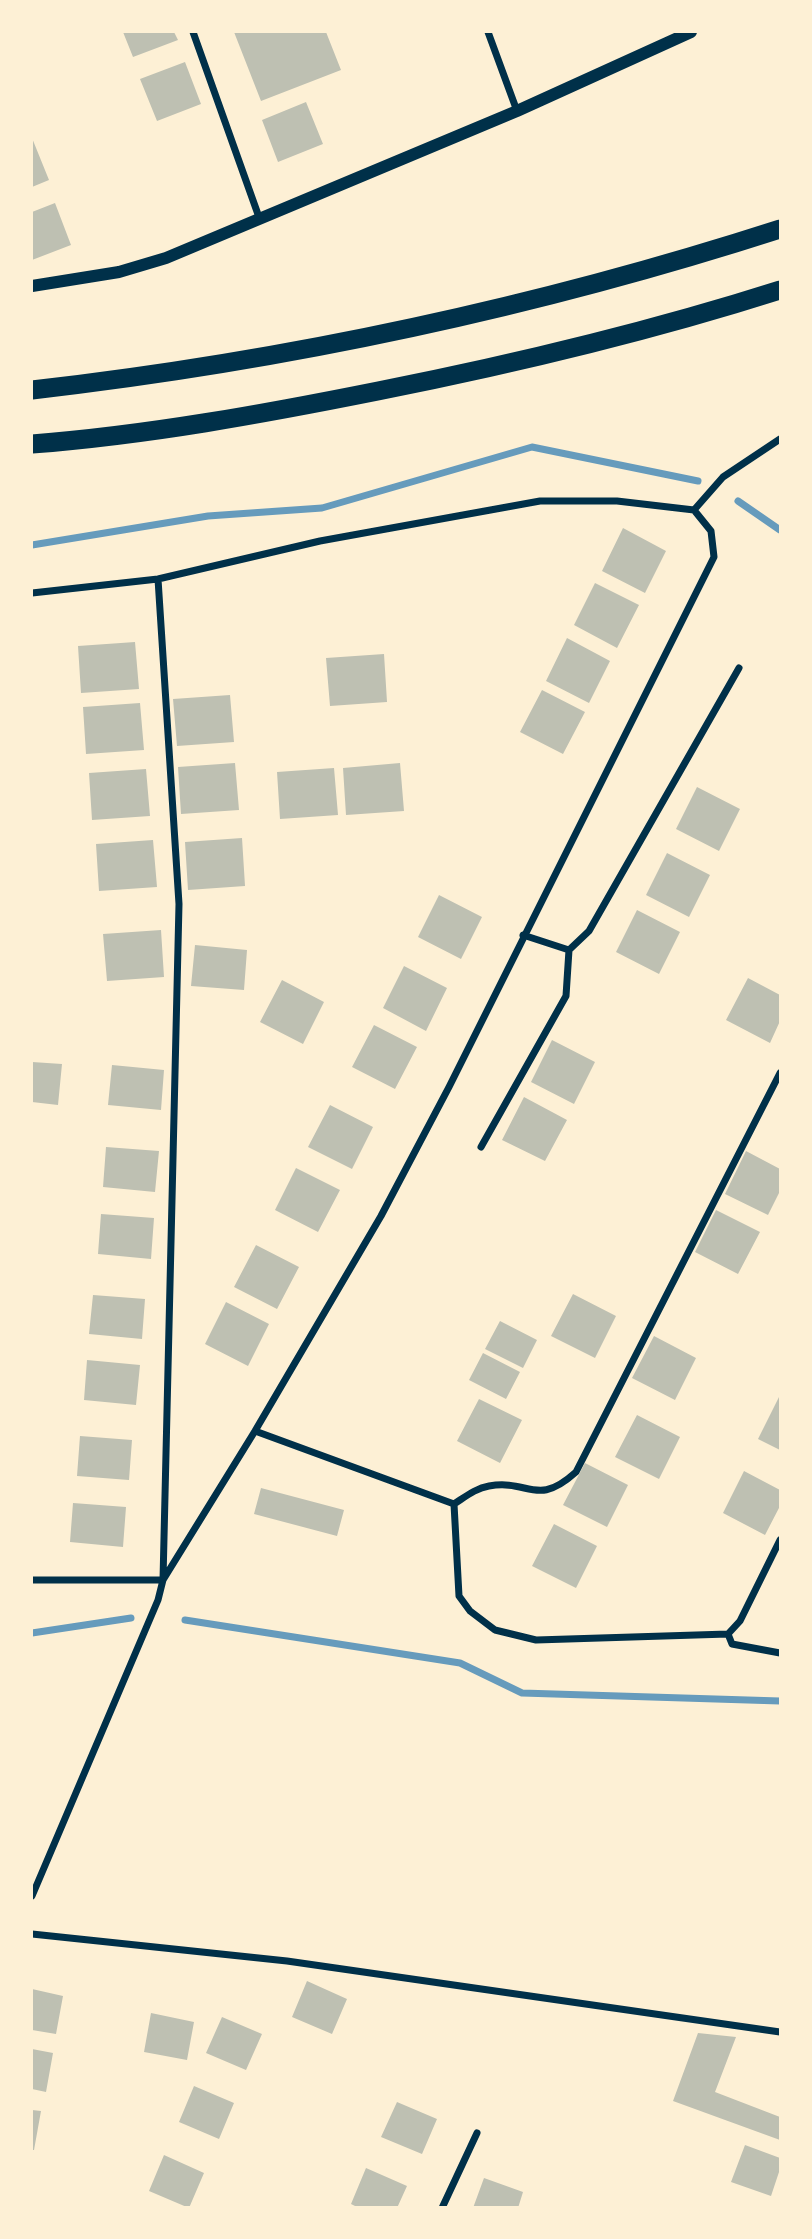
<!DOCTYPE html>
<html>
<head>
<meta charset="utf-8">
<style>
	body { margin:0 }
	#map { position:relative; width:812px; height:2239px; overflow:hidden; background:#fdf0d5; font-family:Roboto,sans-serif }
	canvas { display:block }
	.frame { position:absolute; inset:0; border:33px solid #fdf0d5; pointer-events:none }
</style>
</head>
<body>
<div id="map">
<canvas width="812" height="2239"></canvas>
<div class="frame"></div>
</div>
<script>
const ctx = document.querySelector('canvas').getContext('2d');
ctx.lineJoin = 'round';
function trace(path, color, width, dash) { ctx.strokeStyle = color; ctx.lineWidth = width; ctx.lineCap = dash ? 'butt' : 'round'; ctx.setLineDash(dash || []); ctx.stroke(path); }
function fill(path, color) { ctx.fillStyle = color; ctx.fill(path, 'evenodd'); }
const stream = new Path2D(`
	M738,501L780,530
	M32,545L208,516L322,508L532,447L698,481
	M185,1620L460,1663L522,1693L780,1701
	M32,1633L131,1618`);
const building = new Path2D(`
	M123,32H174L178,40L133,57Z
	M234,32H326L341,70L261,101Z
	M185,62L201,104L157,121L140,79Z
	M306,102L323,144L278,162L262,120Z
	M32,138L49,180L32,187Z
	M55,203L71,245L32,260V212Z
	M623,528L666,551L645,593L602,571Z
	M595,583L639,605L617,648L574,625Z
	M567,638L610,661L589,703L546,681Z
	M135,642L139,689L81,693L78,646Z
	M384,654L387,702L330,706L326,658Z
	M542,690L585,712L563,754L520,732Z
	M230,695L234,742L177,746L173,699Z
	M140,703L144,750L86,754L83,707Z
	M235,763L239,810L181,814L178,767Z
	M400,763L404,811L346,815L343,768Z
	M334,768L338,815L280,819L277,772Z
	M146,769L150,816L92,820L89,773Z
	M697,787L740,809L719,851L676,829Z
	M242,838L245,886L188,890L185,842Z
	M153,840L157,887L99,891L96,844Z
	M667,853L710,875L689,917L646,895Z
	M439,895L482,917L461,959L418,937Z
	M637,910L680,932L659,974L616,952Z
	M161,930L164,977L107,981L103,934Z
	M195,945L247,950L244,990L191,986Z
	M404,966L447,988L426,1031L383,1008Z
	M748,978L780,995V1021L770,1043L726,1020Z
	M282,980L324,1002L303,1044L260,1022Z
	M374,1025L417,1047L395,1089L352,1067Z
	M552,1040L595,1062L574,1104L531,1082Z
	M32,1062L62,1064L58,1105L32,1102Z
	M112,1065L164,1070L161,1110L108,1105Z
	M524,1097L567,1120L545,1161L502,1140Z
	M330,1105L373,1127L352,1169L308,1147Z
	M106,1147L159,1151L155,1192L103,1187Z
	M746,1151L780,1169V1191L768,1215L725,1194Z
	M296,1168L340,1190L318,1232L275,1210Z
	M716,1210L760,1232L738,1274L695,1252Z
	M101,1214L154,1218L151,1259L98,1254Z
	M256,1245L299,1267L277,1309L234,1287Z
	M573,1294L616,1316L595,1358L551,1336Z
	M93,1295L145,1299L142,1339L89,1334Z
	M226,1302L269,1324L248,1366L205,1344Z
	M500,1321L537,1340L523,1368L485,1349Z
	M654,1336L696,1358L675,1400L632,1378Z
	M483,1353L520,1372L506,1399L469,1380Z
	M87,1360L140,1365L136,1405L84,1400Z
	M780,1395V1450L758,1439Z
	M479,1399L522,1420L500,1463L457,1441Z
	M637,1415L680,1437L659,1479L615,1457Z
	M80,1436L132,1440L129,1480L77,1476Z
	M585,1463L628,1485L607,1527L563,1505Z
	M744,1471L780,1490V1506L765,1535L723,1513Z
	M261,1488L344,1510L337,1536L254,1514Z
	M73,1503L126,1507L123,1547L70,1542Z
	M554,1524L597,1546L576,1588L532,1566Z
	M307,1981L347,1999L332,2034L292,2017Z
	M32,1989L63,1996L56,2034L32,2030Z
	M151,2013L194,2022L187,2060L144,2052Z
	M222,2017L262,2034L246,2070L206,2053Z
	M698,2033L736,2037L715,2092L780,2117V2140L673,2101Z
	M32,2049L53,2053L46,2092L32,2089Z
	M194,2086L234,2103L219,2139L179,2122Z
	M397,2102L437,2119L422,2154L381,2137Z
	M32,2110L41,2111L34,2150H32Z
	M745,2145L780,2158V2169L771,2196L731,2182Z
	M164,2155L204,2173L189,2208L149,2191Z
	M366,2168L407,2186L397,2208H359L351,2204Z
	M484,2178L523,2192L518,2208H473Z`);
const minor = new Path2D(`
	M193,32L260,220
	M488,32L517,111
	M694,510L723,477L780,439
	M32,593L158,579L320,541L540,501H617L694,510L711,531L714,557L449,1087L381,1216L255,1431L163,1580L158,1600L32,1896
	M523,935L569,950L589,931L739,668
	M481,1147L566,996L569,950
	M255,1431L454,1504C465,1497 476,1488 489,1486C530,1479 536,1508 576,1472L780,1073
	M454,1504L459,1596L470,1611L495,1630L536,1640L728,1634L740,1621L780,1540
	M32,1580H163L179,904L158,579
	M728,1634L732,1644L780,1653
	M32,1934L287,1961L780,2032
	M442,2208L477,2133`);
const tertiary = new Path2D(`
	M32,286L119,272L166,258L517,111L691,32`);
const trunk = new Path2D(`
	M32,390C285,361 538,307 780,229
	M32,444C148,435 263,414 378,391C514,364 648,332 780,290`);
trace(stream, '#669bbc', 7);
fill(building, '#bec0b2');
trace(minor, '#003049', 7);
trace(tertiary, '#003049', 12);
trace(trunk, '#003049', 19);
</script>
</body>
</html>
